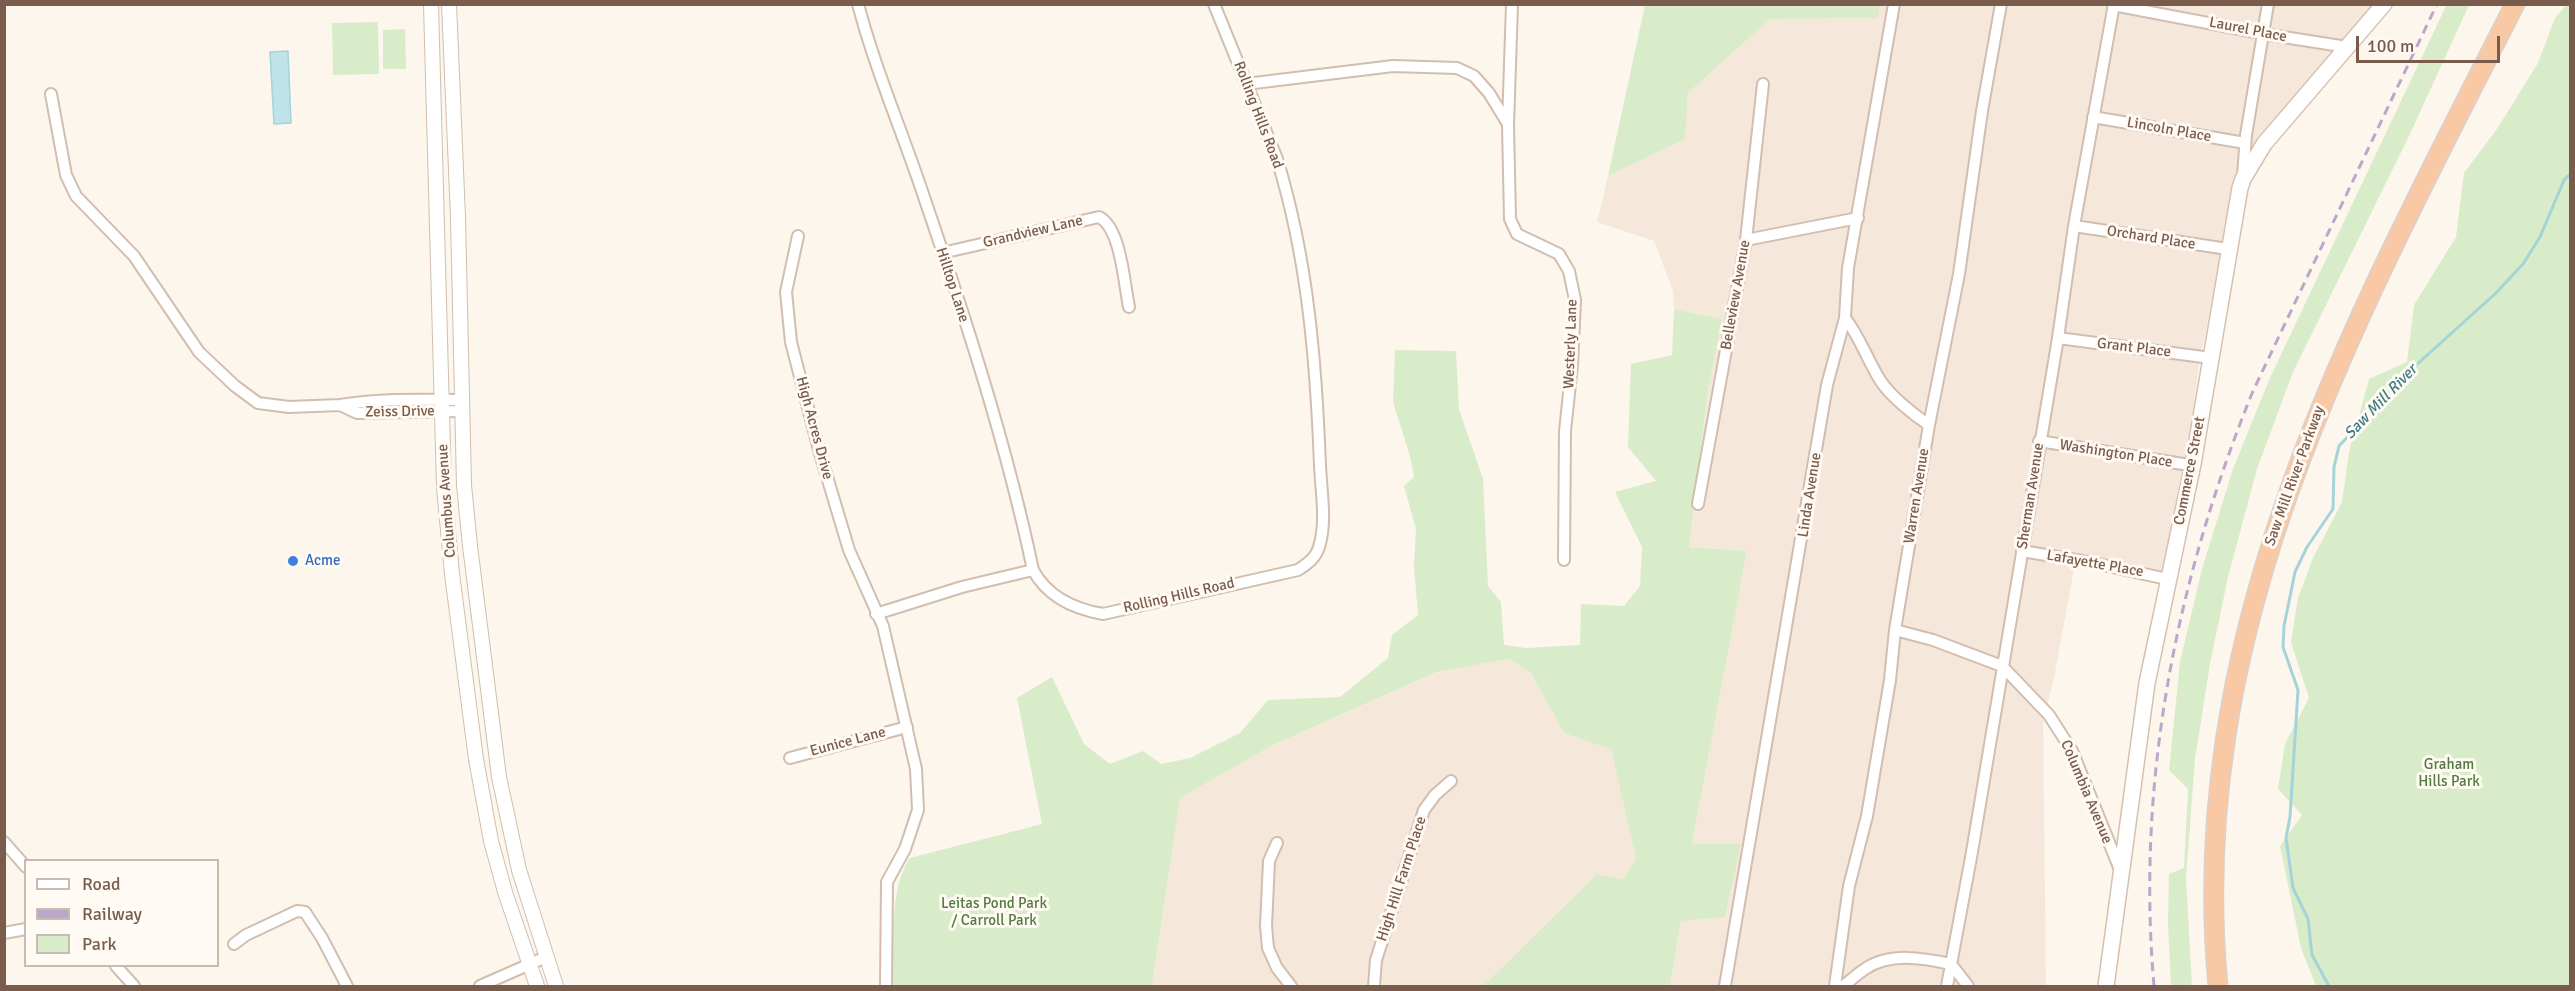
<!DOCTYPE html>
<html>
<head>
<meta charset="utf-8">
<style>
	body { margin:0 }
	#map { position:relative; width:2575px; height:991px; overflow:hidden; background:#fdf6ec; font-family:Signika,sans-serif }
	canvas { display:block }
	.frame { position:absolute; inset:0; border:6px solid #7a5c4d; pointer-events:none }
	.legend { position:absolute; left:24px; top:859px; width:195px; height:108px; box-sizing:border-box; background:#fffaf3; border:2px solid #cabbb1; margin:0; padding:8px 10px; list-style:none; font-size:18px; color:#7a5c4d }
	.legend li { display:flex; align-items:center; gap:12px; height:30px }
	.legend b { width:30px; border:2px solid #cabbb1 }
	.scale { position:absolute; left:2356px; top:36px; width:144px; height:27px; box-sizing:border-box; border:3px solid #7a5c4d; border-top:0; padding-left:8px; font-size:18px; line-height:21px; white-space:nowrap; color:#7a5c4d; -webkit-text-stroke:4px #fffaf3; paint-order:stroke }
</style>
</head>
<body>
<div id="map">
<canvas width="2575" height="991"></canvas>
<div class="frame"></div>
<ul class="legend">
<li><b style="height:8px;background:#fff"></b>Road</li>
<li><b style="height:8px;background:#b9a8c9"></b>Railway</li>
<li><b style="height:16px;background:#d8ecc9"></b>Park</li>
</ul>
<div class="scale">100 m</div>
</div>
<script>
const ctx = document.querySelector('canvas').getContext('2d');
ctx.lineJoin = 'round';
function fill(path, color) { ctx.fillStyle = color; ctx.fill(path, 'evenodd'); }
function trace(path, color, width, dash) { ctx.strokeStyle = color; ctx.lineWidth = width; ctx.lineCap = dash ? 'butt' : 'round'; ctx.setLineDash(dash || []); ctx.stroke(path); }
function label(font, color, halo, rows, align = 'center') {
  ctx.font = font + ' Signika,sans-serif'; ctx.lineWidth = 6; ctx.setLineDash([]); ctx.textBaseline = 'middle'; ctx.strokeStyle = halo; ctx.fillStyle = color; for (const [text, x, y, turn = 0] of rows) {
    ctx.save(); ctx.translate(x, y); ctx.rotate((+turn || 0) * Math.PI / 180); ctx.textAlign = isNaN(turn) ? turn : align; if (halo) ctx.strokeText(text, 0, 0); ctx.fillText(text, 0, 0); ctx.restore();
  }
}
const residential = new Path2D(`
	M1880,4L2375,5L2238,163L2199,366L2184,478L2159,583L2075,564L2054,678L2043,722L2046,986H1670L1681,921L1741,844H1692L1747,551L1689,547L1708,391L1722,319L1674,309L1673,291L1654,241L1597,222L1608,176L1684,139L1688,93L1770,19L1877,18Z
	M1509,659L1531,673L1564,733L1611,748L1636,859L1623,879L1597,874L1486,983L1476,986H1152L1180,798L1273,745L1438,672Z`);
const green = new Path2D(`
	M2447,4L2469,5L2410,134L2293,372L2257,469L2228,577L2210,664L2195,759L2186,878L2192,986H2171L2168,923L2169,874L2184,868L2188,789L2169,770L2180,662L2202,569L2233,469L2269,380Z
	M2567,4L2570,5V986H2316L2301,948L2280,846L2302,815L2278,789L2285,744L2309,698L2291,642L2298,598L2313,558L2342,502L2349,452L2369,379L2407,362L2414,305L2456,237L2464,173L2497,129L2538,63L2555,18Z
	M1645,5V4L1880,5L1878,18L1770,19L1688,93L1685,139L1608,176Z
	M378,22L379,74L333,75L332,23Z
	M405,29L406,69H383V30Z
	M1674,309L1722,319L1708,391L1689,547L1747,551L1692,844H1741L1725,917L1681,921L1670,986H1476L1486,983L1597,874L1623,879L1636,859L1611,749L1564,733L1531,673L1509,659L1437,672L1273,745L1180,798L1152,986H893C894,948 888,891 910,858L1042,824L1017,698L1052,677L1084,744L1110,764L1143,751L1161,764L1190,758L1240,733L1268,700L1340,697L1388,658L1392,635L1418,615L1414,566L1416,529L1404,486L1414,477L1410,456L1393,402L1395,350L1456,351L1459,409L1483,479L1488,586L1501,602L1504,645L1526,648L1580,645L1581,604L1624,606L1640,586L1642,547L1615,492L1656,481L1628,447L1631,364L1672,355Z`);
const water = new Path2D(`
	M288,51L291,123L274,124L270,52Z`);
const stream = new Path2D(`
	M2329,986L2312,955L2308,919L2293,888L2286,838L2290,817L2298,690L2283,647L2284,626L2295,572L2307,547L2333,509L2334,467L2339,446L2404,376L2496,293L2523,264L2540,237L2564,180L2570,174`);
const minor = new Path2D(`
	M858,4C875,69 902,131 923,194C965,317 1006,442 1033,570C1047,596 1074,609 1103,614L1298,570C1307,564 1316,558 1319,547C1327,522 1321,491 1320,465C1316,362 1308,259 1277,159L1214,4
	M1512,4L1508,125L1510,219L1517,234L1559,254L1569,271L1575,300L1572,365L1565,431L1564,560
	M2113,5L2271,35L2347,47
	M1246,84L1393,66L1457,68L1474,76L1489,93L1508,124
	M51,94L66,175L76,196L134,256L199,352L235,386L258,403L289,407L340,405
	M2093,117L2245,143
	M2243,176L2246,135L2268,4
	M2074,226L2228,249
	M798,236L786,292L791,342L819,450L849,550L883,626L916,769L918,810L905,849L887,882L886,986
	M1746,240L1858,218
	M942,253L1099,217C1121,228 1124,283 1129,307
	M1845,318C1860,337 1867,359 1880,380C1889,395 1914,415 1929,425
	M2058,338L2211,358
	M462,400C421,400 380,398 340,405L357,413L462,411
	M2039,441L2183,464H2193
	M1698,504L1746,240L1763,84
	M2022,551L2094,563L2167,579
	M876,614L962,587L1033,570
	M1895,630L1933,640L2002,666L2049,715L2072,751L2121,872
	M790,758L907,727
	M4,842L26,867
	M1277,843L1269,861L1266,926L1268,948L1277,968L1291,986
	M4,933L26,929
	M234,944L246,935L297,911L305,912L322,938L347,986
	M116,966L134,986
	M480,986L546,957
	M1374,986L1376,960L1424,810L1435,795L1451,781
	M1725,986L1827,385L1845,318L1848,268L1894,4
	M1835,986L1849,886L1867,816L1890,680L1895,630L1929,425L1959,274L1982,111L2001,4
	M1843,986C1850,981 1857,974 1865,969C1890,952 1923,958 1951,964L1968,986
	M1947,986L1972,852L2058,338L2074,226L2114,4`);
const tertiary = new Path2D(`
	M431,4L444,487L452,574L476,759L491,841L505,892L537,986
	M449,4L458,217L464,485L470,546L499,777L519,870L556,986`);
const secondary = new Path2D(`
	M2106,986L2147,683L2193,464L2240,188L2243,179L2264,144L2384,4`);
const trunk = new Path2D(`
	M2218,986C2184,624 2357,316 2515,4`);
const rail = new Path2D(`
	M2154,986C2136,782 2176,580 2253,391L2437,4`);
const markers = [
	[293,561,6,"#3f7fe0"]
];
const streetNames = [
	["Laurel Place",2248,30,11],
	["Rolling Hills Road",1258,115,69],
	["Lincoln Place",2169,130,10],
	["Grandview Lane",1033,232,-13],
	["Orchard Place",2151,238,9],
	["Hilltop Lane",952,285,72],
	["Belleview Avenue",1736,295,-80],
	["Westerly Lane",1571,344,-88],
	["Grant Place",2134,348,7],
	["Zeiss Drive",400,412,-1],
	["High Acres Drive",814,428,75],
	["Washington Place",2116,454,9],
	["Commerce Street",2190,471,-79],
	["Saw Mill River Parkway",2295,476,-70],
	["Linda Avenue",1810,495,-81],
	["Warren Avenue",1917,496,-81],
	["Sherman Avenue",2031,496,-81],
	["Columbus Avenue",447,501,-94],
	["Lafayette Place",2095,564,10],
	["Rolling Hills Road",1179,596,-13],
	["Eunice Lane",848,742,-15],
	["Columbia Avenue",2086,792,67],
	["High Hill Farm Place",1402,879,-72]
];
const shopNames = [
	["Acme",305,561]
];
const parkNames = [
	["Graham",2449,765],
	["Hills Park",2449,782],
	["Leitas Pond Park",994,904],
	["/ Carroll Park",994,921]
];
const waterNames = [
	["Saw Mill River",2381,402,-46]
];
fill(residential, '#f5e8da');
fill(green, '#d8ecc9');
fill(water, '#bfe3e8');
trace(water, '#a5d3da', 1.5);
trace(stream, '#a5d3da', 3);
trace(minor, '#d1beb0', 14);
trace(tertiary, '#d1beb0', 16);
trace(secondary, '#d6c0b0', 18);
trace(trunk, '#dad1cd', 21);
trace(minor, '#fff', 10);
trace(tertiary, '#fff', 14);
trace(secondary, '#fff', 15);
trace(trunk, '#f9c8a4', 18);
trace(rail, '#b9a8c9', 3, [9, 6]);
for (const [x, y, r, color] of markers) { const dot = new Path2D(); dot.arc(x, y, r, 0, 2 * Math.PI); ctx.fillStyle = color; ctx.fill(dot); trace(dot, '#fffaf3', 2); }
label('15px', '#7a5c4d', '#fffaf3', streetNames);
label('15px', '#366cbe', '#fffaf3', shopNames, 'left');
label('15px', '#537a41', '#fffaf3', parkNames);
label('italic 16px', '#437c86', '#fffaf3', waterNames);
</script>
</body>
</html>
